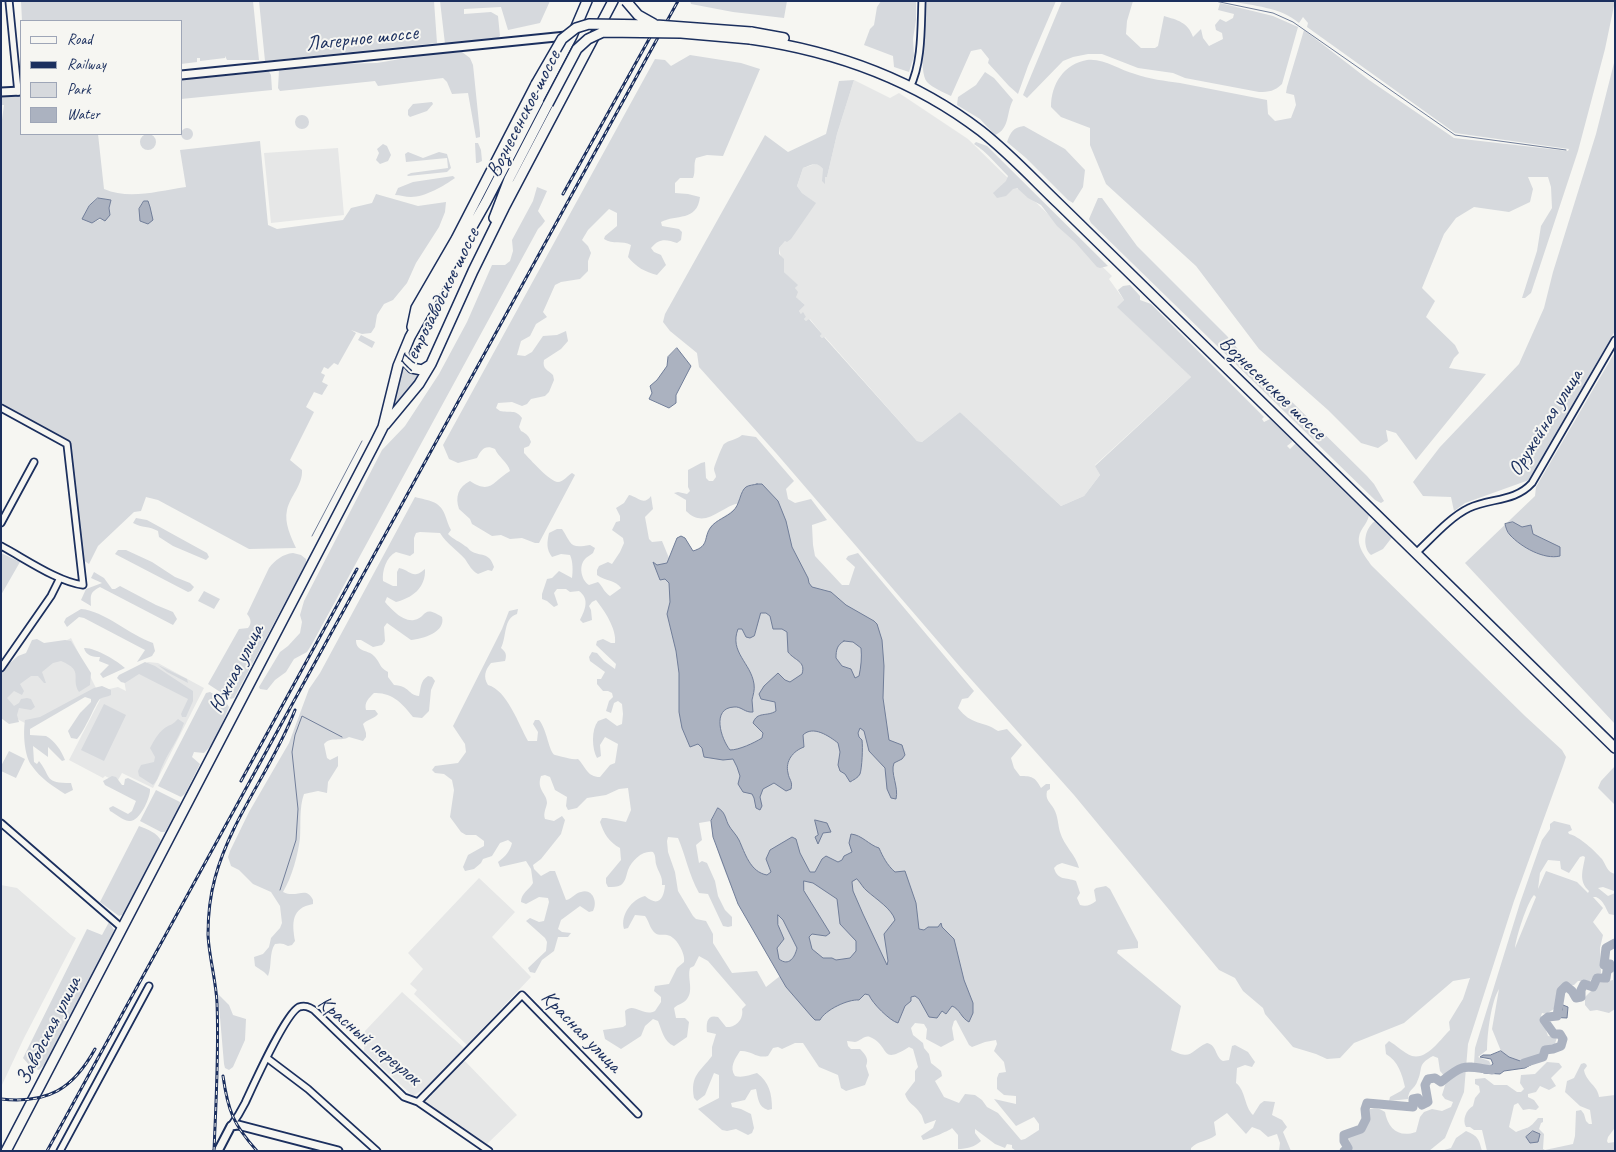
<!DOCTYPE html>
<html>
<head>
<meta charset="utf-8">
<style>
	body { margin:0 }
	#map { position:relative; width:1616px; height:1152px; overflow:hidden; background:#f6f6f2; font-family:Caveat,sans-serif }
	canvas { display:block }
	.frame { position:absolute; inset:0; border:2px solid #1b2f5e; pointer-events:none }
	.legend { position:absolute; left:20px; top:20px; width:162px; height:115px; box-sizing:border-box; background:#f6f6f2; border:1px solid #9ea6b7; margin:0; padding:6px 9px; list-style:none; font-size:15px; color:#1b2f5e }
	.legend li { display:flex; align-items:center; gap:10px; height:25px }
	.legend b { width:25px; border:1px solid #9ea6b7 }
</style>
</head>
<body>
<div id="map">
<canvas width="1616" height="1152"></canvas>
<div class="frame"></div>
<ul class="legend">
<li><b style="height:6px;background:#f6f6f2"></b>Road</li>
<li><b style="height:6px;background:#1b2f5e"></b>Railway</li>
<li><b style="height:14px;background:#d6d9dd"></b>Park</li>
<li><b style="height:14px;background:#abb2c0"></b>Water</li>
</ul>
</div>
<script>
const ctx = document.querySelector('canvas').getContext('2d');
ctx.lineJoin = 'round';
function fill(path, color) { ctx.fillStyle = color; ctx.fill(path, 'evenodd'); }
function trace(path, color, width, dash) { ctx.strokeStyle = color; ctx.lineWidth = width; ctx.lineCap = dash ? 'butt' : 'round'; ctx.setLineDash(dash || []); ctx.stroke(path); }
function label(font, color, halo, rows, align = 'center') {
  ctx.font = font + ' Caveat,sans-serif'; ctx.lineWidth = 4; ctx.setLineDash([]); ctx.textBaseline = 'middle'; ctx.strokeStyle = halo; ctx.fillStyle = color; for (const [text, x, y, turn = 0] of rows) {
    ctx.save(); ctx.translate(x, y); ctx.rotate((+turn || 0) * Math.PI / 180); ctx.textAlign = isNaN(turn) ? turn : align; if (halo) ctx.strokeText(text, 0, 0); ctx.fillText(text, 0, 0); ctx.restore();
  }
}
const built = new Path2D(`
	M854,80L890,98L899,93L968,139L1016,186L1017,189H1022L1112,276L1109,279L1124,300L1118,307L1191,377L1095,465L1100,475L1084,496L1061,506L960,412L922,442L917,441L825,337L822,338L820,336L822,334L810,319L806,321L804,319L806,317L801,314L799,311L805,305L796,297L795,288L797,285L784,272L779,248L815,203L802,193L797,186L803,168L815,164L820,165L823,169L824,179L825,177H827L837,134Z
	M338,148L344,215L271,223L264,153Z
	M71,638L97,690L31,726L1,711V677L3,673Z
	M148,662L158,663L204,688L153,788L122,773L117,782L105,776L103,778L69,760L105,690L118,687L126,691L123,675Z
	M479,878L515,912L492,937L531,977L467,1045L414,994L417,990L410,984L423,969L408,953Z
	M1,885L17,888L71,935L76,938L24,1038L1,1087Z
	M402,992L464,1048L427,1087L413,1096L364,1051L365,1031Z
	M463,1059L517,1115L487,1144L422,1101Z`);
const green = new Path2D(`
	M21,1H253L259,60H227L225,56V58L200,61V58H197V62L181,64V21H22Z
	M259,1H434L437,43L265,61Z
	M440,1H550L540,23L508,30L501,7L464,9V14L491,12L498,16L500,36L497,39L445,44Z
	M690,1H787L784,18L733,12L691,4Z
	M881,1H916V20L913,39L914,56L909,72L894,67L893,56L864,45L870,29L874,25L877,7Z
	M926,1H1056L1028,66L1018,94L1009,86L988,63L989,59L981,49L971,51L951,96C943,92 933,88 927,82C918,72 925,17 926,1Z
	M1062,1H1133L1127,21L1126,34L1141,48H1155L1158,46L1164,16C1177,20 1188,22 1193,37L1201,29L1203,38L1209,46L1223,39L1222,33L1216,30L1215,25L1220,19L1226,22L1233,18L1234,14L1218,10L1220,3L1273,16L1298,27L1282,84C1275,91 1269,92 1259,92L1185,78L1173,73L1138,68L1102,54H1088L1073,57L1063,61L1027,98L1023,95Z
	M1230,1H1615L1605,49L1578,151L1531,293L1525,298H1522L1537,251L1541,226L1552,208L1551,187L1548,177H1528L1533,189L1530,202L1509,212L1474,207L1456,218L1444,234L1422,288L1435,301L1426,317L1455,345L1459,353L1454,358L1449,368L1486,374L1416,460L1396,433L1386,430L1388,441L1378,448L1361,443L1328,410L1259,349L1196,266L1106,184L1090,145V128L1061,117L1051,107C1051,84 1064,64 1087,60C1104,58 1119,70 1135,74C1149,79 1165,81 1180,83C1209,89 1238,94 1267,100L1268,114L1275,121L1291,118L1296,105L1294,95L1286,93L1287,87L1304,30L1369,80L1454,138L1568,151L1569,149L1455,133L1307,27L1308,23L1303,17L1299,23C1281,7 1253,6 1230,1Z
	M462,52L470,58L473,65L480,133V137L476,138L468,93L452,94L447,82L443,78L378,86L375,81L280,91L278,88L279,70L333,64L377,63L430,54Z
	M690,55L741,63L760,69L723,156L707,155L696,158C693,165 696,171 693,178H680L675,183V193L688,194L700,197C697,222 676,214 661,222L662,226L679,229L682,232L681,240L677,243C666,239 659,238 651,248L654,252L661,255L666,265L657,275C645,272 636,267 628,257L631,245C622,240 613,245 604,239L605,236L617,226V213L609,209L588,230L582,240L588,246L591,253L588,261V271L580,279L561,282L555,285L543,312L547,317L536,324L530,336L521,341L517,355L525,356L532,352L543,336L557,335L566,331L568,341L561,349L544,360C542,369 548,370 553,375L554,380L549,392L545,396L531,399L527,404L522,406L512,402L498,403L496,408L500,411C509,413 516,409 522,418L519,427L521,431C527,434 529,436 531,442L529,446L524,448V453C530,459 550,482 558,482C563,482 567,476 572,473L575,475L539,543H535L522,538L510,539L501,535L492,536L472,524L470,519L459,509C455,497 458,487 470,481C491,495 493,481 510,471C508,462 498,457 495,449C485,444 481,450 477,458L458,463L449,459L443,445L655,59L665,60L671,66Z
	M1615,59V331L1529,480L1465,503L1454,511L1451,497L1423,496L1413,482L1440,447L1519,364L1544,308L1553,272L1596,134Z
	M264,70H268L271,75L272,90L181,99V79L246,74Z
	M985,72L994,78L1013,100C1006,113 1010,129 995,135L980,119L957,105L958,97L976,85Z
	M854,80L837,134L827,177H825V184L822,181L823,169C817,161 811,165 803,168L797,186L802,193L816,203L791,239L787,242L785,241L779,248V254L784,259V272L798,285L795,288L798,292L796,297L805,305L799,311L801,314L803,312L806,317L804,319L806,321L809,319L822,334L820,336L822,338L824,337L917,441L922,442L960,412L1061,506L1084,496L1100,475L1095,466L1191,377L1117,307L1124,300L1118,290L1123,286L1130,285L1140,296V300L1151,304L1264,417L1262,419L1264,422L1270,419L1291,438L1292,442L1287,446L1290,449L1297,442L1369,512C1370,522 1360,528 1359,537C1357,547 1367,559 1372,566L1525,716L1562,750L1566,757L1563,766L1514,901L1468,1044L1464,1092L1445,1138L1429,1151H1350L1349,1137C1363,1127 1370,1132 1367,1110C1375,1107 1379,1108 1385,1112C1388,1129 1399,1138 1416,1132L1420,1117L1424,1112L1432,1109L1442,1111L1451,1107L1453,1102L1445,1099L1442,1095L1447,1079L1440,1071L1438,1058L1433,1056C1416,1065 1424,1068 1417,1082C1414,1090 1409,1088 1408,1099L1389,1101L1390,1097L1401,1091L1405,1087C1402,1074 1398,1061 1386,1054L1385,1045L1389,1041C1396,1045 1404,1053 1412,1056C1428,1060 1441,1038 1450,1030L1449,1022L1463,999L1470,978L1453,981L1404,1023L1354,1043L1340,1058L1327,1059L1316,1054L1293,1047L1265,1014L1263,1008L1243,991L1235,978L1219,970L1074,795L961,668L776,453L699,367L697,353L670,331L663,322L665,314L765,135L788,152L826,134L839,81Z
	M21,96V134H98L104,189C129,200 158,191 186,187L180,150L260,141L268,225L277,229L343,220L351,208L372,203L376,194L418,206L446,202L445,212L439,227L416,263L407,283L393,300L384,304L377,315L375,327L371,333L362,334L351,330L356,333L338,365L334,363L328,369L324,367L321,373L325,375L322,382L328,385L322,395L314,392L306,407L314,412L290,460L302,470C303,485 290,496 287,510C284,523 291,537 296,548L249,549L158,500L146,497L141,511L134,512L98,546L89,564L83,560L70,443L1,406V127L4,105H1V97ZM98,198L111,200L109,208L110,215L92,223L83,219L89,206Z
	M432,102L433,104L427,111L410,117L408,115V110L413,104Z
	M295 122a7 7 0 1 1 14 0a7 7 0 1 1-14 0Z
	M1024,126L1065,149L1085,170L1083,187L1073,203L1068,200L1026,158L1007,142C1011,131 1013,128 1024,126Z
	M181 134a6 6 0 1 1 12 0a6 6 0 1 1-12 0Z
	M140 142a8 8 0 1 1 16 0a8 8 0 1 1-16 0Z
	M976,142L987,146L1108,266L1100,268L1097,267L1075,242L1057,226L1041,205L1028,198L1017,188L1013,189L1006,196L997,198L993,193L1006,181L1008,176C997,165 987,152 974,144Z
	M475,143H478L481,150L482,161L478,163H476Z
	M383,144L387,146L391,155L388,161L380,164L376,160L379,153L377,149Z
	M408,152L423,158L439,152L447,154L451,168L447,172L408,176L407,175L411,173L448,168L447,158L406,162L405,154Z
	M453,176L455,178C444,186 425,197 411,197C405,197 400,195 395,195L398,188L413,182Z
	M537,187L547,191L538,211L545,221L542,225L538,229L312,644L307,652L294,659L286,672L275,680L267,690L260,689L259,687L280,652L288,646L300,633L302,622L300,615L304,601L382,450L405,426L439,374L467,322L492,265H505L510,261L513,251L512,240L533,201Z
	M1098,198H1102L1137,246L1227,336L1258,373L1289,399L1367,476L1374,484L1384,501L1381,503L1375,500L1091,223L1089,219Z
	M361,335L375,342L372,348L358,340Z
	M1615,352V724L1465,563L1535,496L1536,487Z
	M403,364L421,373L397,405H394L393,404Z
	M742,435L756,437L794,481L786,489L788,499L795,503L811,499L827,520L812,525L813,545L815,556L842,585H849L855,567L846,559L848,556L858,553L974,691L968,698L962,699L958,708C972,726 982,720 998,731L1007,729L1022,745L1011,758L1014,768L1020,776C1032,776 1035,777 1041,788L1046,784H1050V789L1047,791C1045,800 1050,802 1054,809C1058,816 1058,825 1060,832C1064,846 1076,855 1079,868L1062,863L1057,865L1054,868C1058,881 1066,877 1076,881L1080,893L1077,898L1080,905C1086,907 1091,905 1096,901L1094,890L1096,888L1106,886L1110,889L1138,942V948L1118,950L1117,953L1181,1006L1171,1050C1193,1061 1189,1051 1207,1043C1217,1045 1215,1057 1223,1061L1229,1060L1232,1046L1235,1045L1248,1052L1255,1062L1252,1067L1245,1065L1237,1068L1236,1083C1246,1091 1244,1106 1253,1115L1260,1104L1264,1101L1275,1102L1272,1115L1282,1120L1287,1127L1283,1132L1291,1151H1279L1280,1143L1277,1134L1268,1137L1260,1130L1252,1127L1246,1134L1227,1113L1214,1122L1216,1135C1207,1142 1199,1140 1191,1148V1151H1016L1012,1148V1145L1007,1144L1005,1148L995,1144L975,1129V1133L981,1141C975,1147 966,1149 958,1149V1135L952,1128C949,1131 927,1140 923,1140L921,1136L933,1128L936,1120L925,1124C923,1121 923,1116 920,1113C915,1105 908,1104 905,1094L915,1081V1071L918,1067L913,1049L909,1047C879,1066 891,1046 870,1037C864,1035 861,1041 855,1042C853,1042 850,1041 847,1041L848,1046L851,1049H860C866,1055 869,1059 866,1066L869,1075L865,1085L846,1091L841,1088L838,1075L819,1067L803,1043H795L782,1049L778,1047L773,1048L768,1056C757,1059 751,1050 740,1051C735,1059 729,1067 735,1076C743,1078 749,1075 757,1073C769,1082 772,1093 772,1109L768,1110C758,1107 758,1098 756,1089L751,1090L745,1100L731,1103L732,1107L741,1109L751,1114L754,1128L752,1133L748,1135L736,1129L727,1131L722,1130L698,1109L719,1098V1075L714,1073L705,1095L697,1101L694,1098C690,1075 700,1072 712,1056V1047L716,1034L707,1032C706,1023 707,1014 718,1017L726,1027C736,1028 744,1019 742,1009L746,1005L708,961L699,956L694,966L690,968C687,978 694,990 687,999C683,1004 678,1004 674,1008L676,1018H685L689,1022L687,1037L674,1046C664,1042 662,1031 658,1021L653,1019L645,1026L641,1036L621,1049L605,1039L603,1030L623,1027L626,1025L625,1011C634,1002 643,1017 655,1011L661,1002V997L654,991L655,986L669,984L677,968L684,962C686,954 676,936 667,935C663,934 659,936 655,933C650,929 649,921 645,916L635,915L628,928L624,929C620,915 632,899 645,896C659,908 664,898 665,885H662C663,876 658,872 656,864C655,859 656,856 653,852C643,850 632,860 628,870C626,876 626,881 621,885C617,887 613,887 608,887L606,883V878L621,860L620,848C609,842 604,834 600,822L602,818H606L626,822L631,810L628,788L619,789L606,795L587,798L577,808L568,810L566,806L567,797L555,790L550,777L545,775L541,776C536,790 547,793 547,803C546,809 543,813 545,819L554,821L562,816L565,820L561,834L541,859L533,865L534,869L541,876L550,871H555L566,900C572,899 575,893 581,892C593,888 598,903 593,911L589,912L580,906L561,920L558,929L562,932L571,933L568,937H558L554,951L542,960L535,973L530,972L528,968L546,951L547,942L545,938L526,921L530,918L539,922L544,921L549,902L548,898L539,897L526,904L521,902C521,893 529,890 533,883L531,869L526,861L500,867L498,862C505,857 510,851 512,843L508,840L500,843L492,856L483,859L481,863L474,869L465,871L463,867L468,855L484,846V841L476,835H466L461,832L450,817L454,790L452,780L444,774L435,773L432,770L435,766L458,763L466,752L465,744L453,726L502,629L509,611L518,609L517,614C503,618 507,637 501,648C506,652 507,655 505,661L491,663C485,670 483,677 488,685C507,690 519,725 528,741H537L538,732L533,724L535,720H539C547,729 549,753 555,755C558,756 560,756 563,757C569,758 572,760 578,759C586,767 587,777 600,777L610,765L615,763L618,744L605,737L600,745L601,756L597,758C592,749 591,730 598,721L606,718L617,726L622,724L623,714L622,704L618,701L614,703L611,713L606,711L609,701L613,697L612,693L608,691H603L597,684V679H601L605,672L590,661L589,657L592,652L597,653L604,661L615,669L616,664L596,645L597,641L603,639L611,643H615C617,629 604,610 596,600L592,602L589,606L591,610L592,620L583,623L580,620C585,610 590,599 579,591L570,592L566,589H557L554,593L558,605L554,607L547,601L542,599V594L547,579L552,578L559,571L572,578C573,571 573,561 570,555L561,554L552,557C546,549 547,542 549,533L557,529H562C572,544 569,549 590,545L595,548L593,553C591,555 588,556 586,558C578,565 581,580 589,585L598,582C603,587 604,592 610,596L621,588C616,580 605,581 597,575V570L599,566L608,562L612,564L620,552L624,543L623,538L612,530L616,522L620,521V516L616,508L624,503L629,495C638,497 644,506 651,496L653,509L645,517L649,539L652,542L662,541L669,558L677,538L681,536L685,538L693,551C710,546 703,536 711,526C720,517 732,514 739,503C720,507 705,530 686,511V500L674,493L678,492L687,494L690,491L688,487V470L701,463L705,462L706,478L709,481H713L716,477C716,474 714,472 714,469C714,467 722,446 724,444C729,440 736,440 742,435ZM711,821C719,876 753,929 780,976L766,987L757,971L732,973L713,943V934L706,921L696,919L693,916L678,891L675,872L668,852L667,841L668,837L678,838C686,857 689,875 699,893L708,894L723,926L728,927L732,926V917L725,910L718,896L715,881L707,863L702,861L699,863L696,845L702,840L699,823ZM956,1020L969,1045L972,1047L985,1042L996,1040L997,1044L994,1051L1004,1062L1006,1072L999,1073L997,1078V1089L1004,1095L1016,1096V1104L994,1099L1016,1126L1034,1117L1039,1124V1130L1025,1139L1021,1140L998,1113L987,1107L982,1100L975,1095L965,1094L959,1103L944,1097L935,1081L942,1076L941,1071L931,1063L929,1054L924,1048L923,1043L913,1035L911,1028L915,1023L924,1024L927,1029L926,1039L941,1047L954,1040L952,1028L954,1021Z
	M415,497C429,501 439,500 445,515C447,520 448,525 451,530L448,534C454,540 459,541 465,546C468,547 469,550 471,551C480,557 489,551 494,567L492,571L488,570L478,574C472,571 469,565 465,559C457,550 447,544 440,533L420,532L416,533L414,538V553L410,556L396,552C386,557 382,571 383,581L393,586H397V572L399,568C412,571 412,580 425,569C426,588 412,598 396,602L387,597L385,602C391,609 403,622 414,620C427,618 422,604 442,617C446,632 423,639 411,640L387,623L384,627L385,641L382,645L373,647L361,640H356C356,653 369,649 375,657C381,664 379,667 388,672V677L394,685C410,686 408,695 419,696C421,688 420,681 428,676L432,677L435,681L431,690L429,711L422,718L413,717C403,704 392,692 374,693C369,698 364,702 366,710H375L378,714C374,719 368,719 363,724L366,733V737L363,741L349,737C341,742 331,736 324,744L327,758L330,760L338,756V766L328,782L327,793L318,791L304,794C299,808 301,824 300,838C298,855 292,877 283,892C297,899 306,885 313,900V904C291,908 292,923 295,941L292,945L288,946C283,943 280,943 275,944C269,952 272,966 268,976L264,972L255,966L254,957L263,954L269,947L271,938L280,928L282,923L280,906L271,892L253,884L239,870L231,866L228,857L230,851L249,812L289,743L309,689L320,673Z
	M136,518L147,520L207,553L209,557L206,560L173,546L159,537L158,531C149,526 142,528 133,523Z
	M1377,520L1393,536L1383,549L1371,555C1361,546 1365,526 1377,520Z
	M118,550H126L152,562L175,577L190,583L194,587L191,591L188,592L115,554Z
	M1,553L20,562L1,595Z
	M293,553L301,555L306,559V563L234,698L231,699L208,684L239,629L248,628C252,623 251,619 247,614L269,568C275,560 283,554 293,553Z
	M94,572L104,578L112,589H115L120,586L156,605L173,612L177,619L173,625L100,587C89,593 91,595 91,606L81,600L86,589L102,583L91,578Z
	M204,591L220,599L214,609L198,601Z
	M81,609C105,611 129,635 153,643L155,651L152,656L137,662L145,650L84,618L79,617L67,627L64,622L66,618Z
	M37,639L44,643L65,640L71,641L91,673L90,685L79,692C70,678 85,671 61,661L53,663L42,672L46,683H44L38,676H31L20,684L24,691L22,695L14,691L7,698L14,706L19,703L21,699L27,698L31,699L35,707L31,710L19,708L17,715L19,722L9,724L1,718V671L18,656L26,653L32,640Z
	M84,648C94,647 118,661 125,668L103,678L100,674L109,665L99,661L100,657C93,657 86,656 84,648Z
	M145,662L155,666L193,691V701L186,717H182L181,714L188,699L139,674L125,683L121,682L117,678L119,675Z
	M158,665L187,679L188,683L167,672Z
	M102,686L111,690V695C107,697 103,697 100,699C96,702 85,731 77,739L71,738L68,731L80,713L91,702V699L85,697L30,729V735L46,736C55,741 61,750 65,760L62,761L48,747V757L33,746L34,762L37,764L39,761C52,778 44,783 71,783L73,790L65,794C54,787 40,778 32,766C24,756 23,733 25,720L40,717L94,688Z
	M210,692L225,701L229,707C222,723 217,741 204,753L194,752L192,757L200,764L185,794L181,797L158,786L206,693Z
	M104,704L126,715L104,761L81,750Z
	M178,719L184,723C179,739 168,752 162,767C159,773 159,779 153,785L139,776L138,771L141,765L154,762L155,757L150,748C154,740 160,730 168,726C173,724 174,723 178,719Z
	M9,751L25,759L16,778L1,771V766Z
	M1615,766V805L1598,788L1601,781Z
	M112,776L116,777L122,785H124L125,779L128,778L150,789C151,797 139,823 129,821C122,820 116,814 110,811L109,808L113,806L128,814L132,811L136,801L105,785L103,781Z
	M156,790L180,802L179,807L165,832H161L140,821Z
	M1554,821L1570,825L1572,830L1568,832L1569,834C1579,836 1595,851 1602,859C1606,865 1607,872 1615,874L1614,891L1603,887L1598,888L1608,896L1615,893L1614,915L1609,914C1605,907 1604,901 1596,897H1593L1603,908L1593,922L1603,935L1600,948L1601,973L1593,977L1590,981H1578L1574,985H1565L1558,989L1554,1009L1546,1014L1542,1013L1541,1016L1548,1036L1557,1037L1555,1044L1544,1048L1541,1055L1523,1062L1509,1057L1501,1051L1492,1029L1499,989C1491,1002 1487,1034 1487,1050L1478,1057L1489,1061L1491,1065L1479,1066L1474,1064L1475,1048L1520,903L1542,840L1550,829V824ZM1583,856L1585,857C1583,870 1578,881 1589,891L1588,893L1577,882L1546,871L1538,889L1540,873L1548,860L1560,861L1561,869L1569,873L1580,857ZM1534,895L1536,897L1515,948C1516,937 1527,903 1534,895Z
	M139,826C147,829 158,833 161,841L124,914L119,916L100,902Z
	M109,922L114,930L112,936L45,1064L39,1070L31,1067L23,1058L87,929L102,935Z
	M1615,963V1009L1609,1013L1597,1010L1590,1011L1585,1005V997L1599,983L1613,980V965Z
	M218,994L229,1005L233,1015L246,1019L245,1040L233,1067L229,1070L225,1068L224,1064Z
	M1547,1062L1559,1063L1562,1067L1551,1078L1556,1086L1549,1090L1540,1086L1536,1092L1528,1094V1097L1534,1100L1539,1107L1536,1110L1529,1109L1523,1110L1518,1103L1514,1105L1509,1127L1516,1132C1530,1126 1528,1130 1538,1118H1543V1122L1541,1123L1539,1129L1544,1134L1543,1149L1545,1150L1573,1144L1575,1136L1576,1111L1581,1110L1584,1114L1586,1121L1589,1124H1592L1590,1110L1580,1106L1565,1092L1567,1081L1574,1078L1581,1064L1584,1063L1586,1064L1587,1066L1584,1070C1586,1082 1598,1086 1599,1097L1615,1095L1614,1129L1608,1137L1607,1141L1608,1143L1615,1142V1151H1487L1482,1130H1474L1470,1127H1466C1462,1120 1466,1110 1473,1106L1475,1098L1480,1092L1479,1086L1475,1084V1079L1485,1078L1494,1085H1507L1517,1092H1521L1524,1089L1520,1083L1521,1075L1535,1074Z
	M1466,1131C1478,1136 1479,1139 1482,1151H1441L1451,1148L1456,1138Z`);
const water = new Path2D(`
	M98,198L111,200L109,208L110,215L105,221L100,218L92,223L82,219L89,206Z
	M144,201H148L150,207L153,220L148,224L140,221L139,209Z
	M677,348L691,366L676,395V403L669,408L649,399L652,393L650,386L657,380L667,366L668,357Z
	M757,484H762L778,501L786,521L792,547L808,578L809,583L812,587L831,592L846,605L874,621L877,624L882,640L884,666L883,698L889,740L902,745L905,755L902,759L894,763C890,773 899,787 896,799L891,798L887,789L885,768L869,751L864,731L860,728L858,733L859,737L862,740C863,747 862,768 860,774C858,778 853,780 850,782L845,774L840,771L838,765L840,752L838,743C829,736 813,725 803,735L804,747C793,751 785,761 788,773C789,780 793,781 791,789L786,791L774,783L763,789L760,797L762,806L760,810L756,808L754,798L752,794L743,792L738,784L740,776L737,767L733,759L723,760L704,757L702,748L698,744L690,747L682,728L679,712V673L676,651L667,614L670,602L669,583L665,579L660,580L653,562L657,565L667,563L677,538L681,536L685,538L693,551C710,546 703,537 711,527C716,520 727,517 733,511C740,505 740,491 746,487C749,485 754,485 757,484ZM761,613H766L770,616L773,629H782L787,632L788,652C795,661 806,661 802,674L790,682L785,680L778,673L764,686L759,694L761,699L775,702L776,711C767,717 757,711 753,723L763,733L762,738C754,743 739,750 730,750C721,739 711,708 734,707C741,706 745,713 753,712C753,708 752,704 752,700C753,695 755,690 754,684C751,663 729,652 738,629H742L746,637L750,638L754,636ZM844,641L853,642L861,648C862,657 861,667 859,676L855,678L851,669L842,666L836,658C836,650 837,645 844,641Z
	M1513,522L1522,527L1531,525L1533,534L1560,547V556C1544,560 1521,547 1510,535C1507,532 1506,528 1505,524Z
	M718,808C725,812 725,817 728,824C731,830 736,834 739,840C745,853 750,872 767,875L771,872L766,859L770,850L792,837L796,839L800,853L810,872H815L822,859L826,856L838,862L842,860L844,856L852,852L849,843L851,834C862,835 869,845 879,848C883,857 887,865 895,872L905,871L916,903L919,929L924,930L928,927H938L941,923L942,927L954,939L964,980L973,1003V1013L969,1022C961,1018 960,1009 952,1006L946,1014L942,1011L937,1018L929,1017L919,999L915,996L911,997V1001L905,1006L898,1023C890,1021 872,1003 869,995L865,994L859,1000C848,999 825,1010 820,1020H815L812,1017L786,987L738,904L713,837L711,821ZM857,879C861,883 863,888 867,891C876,899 892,909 895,920L884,934L888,961L887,965L863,914L853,891L852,882ZM804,881L813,883L837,899L840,924L856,941V951L850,958L836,960L832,958H823L812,949L809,937L812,934L826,936L830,933L804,891ZM778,915L783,920L797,948C795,957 789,967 779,959L777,948L784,939L778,925Z
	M815,820L827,823L831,832L823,833L818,844L815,837L818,835Z
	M1563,1005L1568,1007L1567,1018L1548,1017L1555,1014L1556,1008L1562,1010Z
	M1501,1051L1509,1057L1523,1062L1535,1057L1536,1062L1525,1068L1504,1071L1500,1074L1484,1073L1479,1071L1481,1067H1489L1493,1064L1491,1059L1480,1057L1483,1055H1490Z
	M1533,1131L1540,1134L1538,1142L1530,1143L1526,1137Z`);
const stream = new Path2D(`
	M1215,1L1273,13L1293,22L1455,135L1566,150
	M312,536L362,441
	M280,890L296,840L298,809L292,752L295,735L302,716L342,737`);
const river = new Path2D(`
	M1524,1063L1543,1057L1545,1050L1553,1049L1561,1046L1563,1039L1560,1034H1554L1544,1020L1548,1017L1557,1016L1561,991L1566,986L1572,991L1576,998L1581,997V990L1584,984L1593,987L1597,978H1606L1607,971L1611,968L1610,964L1604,965L1606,948L1615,943
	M1344,1151L1348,1148L1344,1141V1135L1361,1129L1366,1119L1365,1109L1367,1103L1413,1107V1099L1418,1098L1422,1105L1428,1102L1425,1085L1428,1079L1435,1078L1441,1082C1464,1063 1464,1066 1492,1070`);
const minor = new Path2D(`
	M9,1L18,92
	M910,87C922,64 921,28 922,1
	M1,408L67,444L83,585C58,582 24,558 1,546
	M1,523L34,462
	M1416,553C1431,539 1450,517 1469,508C1490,498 1515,502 1532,483L1615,340
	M1,668L51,596L60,578
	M1,823L122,928
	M267,1058L308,1089L377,1151
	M418,1102L522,995L638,1114
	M231,1126C236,1119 241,1111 245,1103C253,1086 285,1014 299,1007C305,1005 309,1007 314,1010L404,1097L418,1102L489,1151
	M60,1151L149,986`);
const tertiary = new Path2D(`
	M181,75L566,36
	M1,92L21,91
	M218,1151L231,1126L238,1125L338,1151`);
const primary = new Path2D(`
	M751,32L784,38
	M750,39C835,51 913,79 981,131C1009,153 1033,179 1059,204L1615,748
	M494,218L509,179L548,104
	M412,327L416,308L456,239L536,84
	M404,352L405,360L412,368L422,370L430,365
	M385,425L419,384L431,364L473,271L504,208L613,1
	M6,1151L376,441L383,427L398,366L410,337L486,202L572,36L587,1`);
const rail = new Path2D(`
	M563,194L653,32
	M241,781L357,569
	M223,1076C228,1111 233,1124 257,1151
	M1,1099C48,1104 73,1089 95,1049
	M47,1151L678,1
	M214,1151C216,1100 219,1053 217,1003C216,980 209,957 208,935C208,916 210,896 215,878C231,818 273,768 295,710`);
const primaryBridge = new Path2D(`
	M626,1L638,15L654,24
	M536,84L562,39L576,28L589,24L656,25L751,32
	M548,104L577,49L588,39L603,32L681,33L750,39`);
const streetNames = [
	["Лагерное шоссе",362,39,-6],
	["Вознесенское шоссе",524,114,-63],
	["Петрозаводское шоссе",440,300,-64],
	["Вознесенское шоссе",1272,388,44],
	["Оружейная улица",1546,423,-58],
	["Южная улица",237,669,-63],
	["Заводская улица",49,1031,-63],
	["Красная улица",581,1032,46],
	["Красный переулок",369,1041,40]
];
fill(built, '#e6e7e7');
fill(green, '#d6d9dd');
fill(water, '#abb2c0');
trace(water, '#717e99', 1);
trace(stream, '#717e99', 1);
trace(river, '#abb2c0', 9);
trace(minor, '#1b2f5e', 9);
trace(tertiary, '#1b2f5e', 11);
trace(primary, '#1b2f5e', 12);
trace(minor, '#f6f6f2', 5.5);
trace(tertiary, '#f6f6f2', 7);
trace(primary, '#f6f6f2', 9);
trace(rail, '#1b2f5e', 3);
trace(rail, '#f6f6f2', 1, [4]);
trace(primaryBridge, '#1b2f5e', 12, []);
trace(primaryBridge, '#f6f6f2', 9);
label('21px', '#1b2f5e', '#f6f6f2', streetNames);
</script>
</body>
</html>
